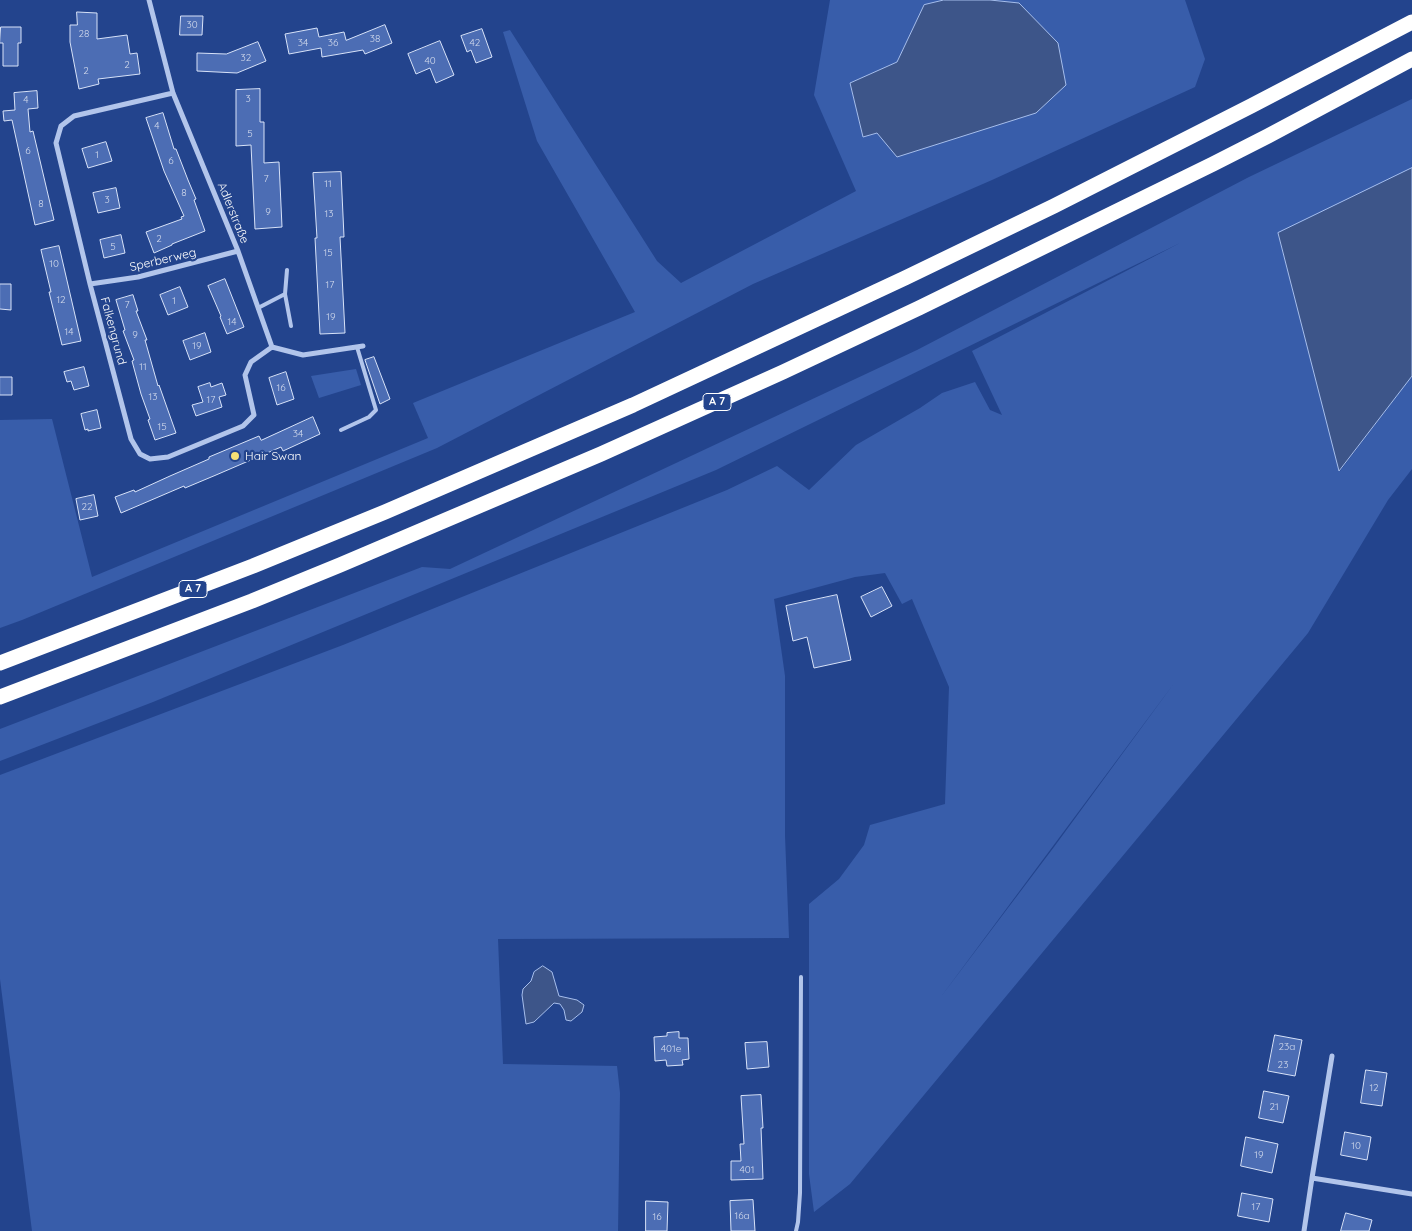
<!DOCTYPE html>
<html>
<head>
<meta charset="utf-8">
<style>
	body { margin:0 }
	canvas { display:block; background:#23448d }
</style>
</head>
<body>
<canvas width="1412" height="1231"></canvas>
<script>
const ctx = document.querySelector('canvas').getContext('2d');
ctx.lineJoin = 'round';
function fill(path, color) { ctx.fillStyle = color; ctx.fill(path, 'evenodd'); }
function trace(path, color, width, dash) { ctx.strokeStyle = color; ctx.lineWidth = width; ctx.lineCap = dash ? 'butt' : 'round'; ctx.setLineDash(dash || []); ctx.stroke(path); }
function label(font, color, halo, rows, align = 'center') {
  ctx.font = font + ' Quicksand,sans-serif'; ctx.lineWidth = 4.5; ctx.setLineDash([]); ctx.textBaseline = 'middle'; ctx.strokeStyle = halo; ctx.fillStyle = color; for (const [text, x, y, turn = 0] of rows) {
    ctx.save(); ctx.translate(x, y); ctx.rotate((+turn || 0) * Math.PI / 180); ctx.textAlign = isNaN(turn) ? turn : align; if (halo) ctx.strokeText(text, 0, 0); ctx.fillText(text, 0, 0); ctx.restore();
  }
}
const green = new Path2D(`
	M830,0H944L924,5L897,62L850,83L863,137L877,133L1019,3L990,0H1185L1205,59L1195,87L992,180L753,284L437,448L22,620L0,628V420L52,419L92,577L428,438L413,403L635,312L537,141L503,32L510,30L657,261L681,283L856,191L814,95Z
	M1412,99V168L1278,234L1340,471L1412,376V469L1388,500L1308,633L850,1184L814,1212L809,1174V904L839,879L864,845L870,825L945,804L949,687L912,599L902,604L885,573L855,577L774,599L785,676V836L789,938L498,939L503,1064L617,1066L620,1093L618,1231H32L0,979V775L343,645L727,490L777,466L809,490L856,445L920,408L942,393L975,382L990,410L1002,415L972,351L1180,243L716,470L153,702L0,761V729L422,567L450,569L917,350L1249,177ZM1175,682L1054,847L940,998Z
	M356,369L361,385L319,398L311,376Z`);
const water = new Path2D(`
	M944,0H990L1019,3L1058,43L1066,85L1036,113L897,157L877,133L863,137L850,83L897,62L924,5Z
	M1412,168V376L1339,471L1278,233Z
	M543,966L552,972L559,996L577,1000L584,1005L582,1012L571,1021L566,1020L564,1010L560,1004L554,1003L534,1022L526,1024L522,995L523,989L531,981L534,972Z`);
const building = new Path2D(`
	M77,12L97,13V39L127,35L130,54L137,53L140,74L98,79L99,84L79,89L70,42V25H77Z
	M181,16H203L202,35H180Z
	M385,25L392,43L365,54L363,50L322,57L321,48L289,54L285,34L317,28L319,37L344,32L346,40Z
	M1,27H21V43H18V66H3V43H0Z
	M482,29L492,57L476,63L471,50L467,52L461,36Z
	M440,41L454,75L436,83L430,68L416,74L408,54Z
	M258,42L266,61L237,73L197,71V53L226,54Z
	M260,89V122H264V163L279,162L282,227L255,229L251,145L236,146V90Z
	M37,91L38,108L28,109L30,132L33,131L54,220L35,225L12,120L4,121L3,111L15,110L14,93Z
	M163,113L174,149H176L188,180L196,199L194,200L205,231L172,244V245L154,253L146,232L182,219L181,217L184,216L164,171L146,118Z
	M106,142L112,161L88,168L82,149Z
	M341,172L344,237H340L345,333L320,334L315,238H317L313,173Z
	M116,188L120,208L98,213L93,193Z
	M121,235L125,253L104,258L100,240Z
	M59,246L81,341L62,345L49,292H51L41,250Z
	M225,279L244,327L227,334L220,317L221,316L208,286Z
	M0,284H11V310L0,309Z
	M180,287L188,307L168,315L160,295Z
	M133,295L138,311H136L147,340H145L158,386L159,385L176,433L155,440L148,420L150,419L141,394L132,361L134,360L123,331L125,330L116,300Z
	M205,333L211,352L190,360L183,341Z
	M374,357L390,399L380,404L365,360Z
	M84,367L89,386L74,390L71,381L67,382L64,372Z
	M286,372L294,399L277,405L269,378Z
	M0,377H12V395H0Z
	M210,383L211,387L222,383L226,395L219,397L222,407L196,416L192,405L203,402L198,387Z
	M97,410L101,428L88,431V429L85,430L81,414Z
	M313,417L320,434L283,451L281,447L216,475L185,488L184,486L121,513L115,497L134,490L135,492L170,476L209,459V457L259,436L261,440Z
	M94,495L98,516L80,520L76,499Z
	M882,587L892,606L871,617L861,597Z
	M837,595L851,660L814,668L807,637L793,641L786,606Z
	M679,1032V1038H688L689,1059L682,1060L683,1065L667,1066L666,1060L655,1061L654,1037L667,1036V1033Z
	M1275,1035L1302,1040L1295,1076L1268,1071Z
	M767,1042L769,1067L747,1069L745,1043Z
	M1366,1070L1387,1073L1382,1106L1361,1103Z
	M1264,1091L1289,1096L1283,1123L1259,1118Z
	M761,1095L763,1128H761L763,1179L731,1180V1161H741L740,1144H744L741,1096Z
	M1345,1132L1371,1137L1367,1160L1341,1155Z
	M1246,1137L1278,1144L1272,1173L1241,1166Z
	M1242,1193L1273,1199L1269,1222L1238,1216Z
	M753,1200L755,1231H731L730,1201Z
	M646,1201L668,1202L667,1231H646Z
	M1346,1213L1372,1220L1369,1231H1341Z`);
const lane = new Path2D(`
	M285,294L291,326
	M258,308L285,294L287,270
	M341,430L369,417L376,410L357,347
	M796,1231L798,1222L800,1193L801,977`);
const street = new Path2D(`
	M149,0L173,93L238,251L272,347L303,355L363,346
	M173,93L74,116L61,126L56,143L90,284L131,439L140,454L150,459L168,457L243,426L254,415L245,375L251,362L272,347
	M90,284L138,277L238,251
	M1332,1056L1312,1178L1412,1194
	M1304,1231L1312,1178`);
const highway = new Path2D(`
	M0,663L253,566L385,512L633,405L905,278L1054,206L1251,106L1412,22
	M0,697L252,601L340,565L601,454L783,372L919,308L1213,164L1268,136L1412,59`);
const markers = [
	[235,456,5,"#f6e175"]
];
const numberNames = [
	["30",192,25],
	["28",84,34],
	["38",375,39],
	["34",303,43],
	["36",333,43],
	["42",475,43],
	["32",246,58],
	["40",430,61],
	["2",127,65],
	["2",86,71],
	["3",248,99],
	["4",26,100],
	["4",157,126],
	["5",250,134],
	["6",28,151],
	["1",97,155],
	["6",171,161],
	["7",266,179],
	["11",328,184],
	["8",184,193],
	["3",107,200],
	["8",41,204],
	["9",268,212],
	["13",329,214],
	["2",159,239],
	["5",113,247],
	["15",328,253],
	["10",54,264],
	["17",330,285],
	["12",61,300],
	["1",174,301],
	["7",127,305],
	["19",331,317],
	["14",232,322],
	["14",69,332],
	["9",135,335],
	["19",197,346],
	["11",143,367],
	["16",281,388],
	["13",153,397],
	["17",211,400],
	["15",162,427],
	["34",298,434],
	["22",87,507],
	["23a",1287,1047],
	["401e",671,1049],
	["23",1283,1065],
	["12",1374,1088],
	["21",1274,1107],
	["10",1356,1146],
	["19",1259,1155],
	["401",747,1170],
	["17",1256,1207],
	["16a",742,1216],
	["16",657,1217]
];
const shields = [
	[717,402,28],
	[193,589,28]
];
const shieldNames = [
	["A 7",717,402],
	["A 7",193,589]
];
const streetNames = [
	["Adlerstraße",233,213,68],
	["Sperberweg",163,260,-13],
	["Falkengrund",113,331,75]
];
const poiNames = [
	["Hair Swan",245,456]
];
fill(green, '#385daa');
fill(water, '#3d5589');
trace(water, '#a6beec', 1);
fill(building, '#4c6db4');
trace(building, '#d7e2f8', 1);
trace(lane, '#b2c5eb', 4);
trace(street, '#b2c5eb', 5);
trace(highway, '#fff', 15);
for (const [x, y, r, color] of markers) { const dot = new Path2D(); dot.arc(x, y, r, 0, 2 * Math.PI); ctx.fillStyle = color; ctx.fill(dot); trace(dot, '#23448d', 2); }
label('10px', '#d2daec', null, numberNames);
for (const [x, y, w] of shields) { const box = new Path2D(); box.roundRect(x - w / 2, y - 8.5, w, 17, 4); ctx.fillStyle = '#23448d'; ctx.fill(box); trace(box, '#fff', 1); }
label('bold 11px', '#fff', null, shieldNames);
label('12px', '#fff', '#23448d', streetNames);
label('12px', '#fff', '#23448d', poiNames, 'left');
</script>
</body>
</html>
